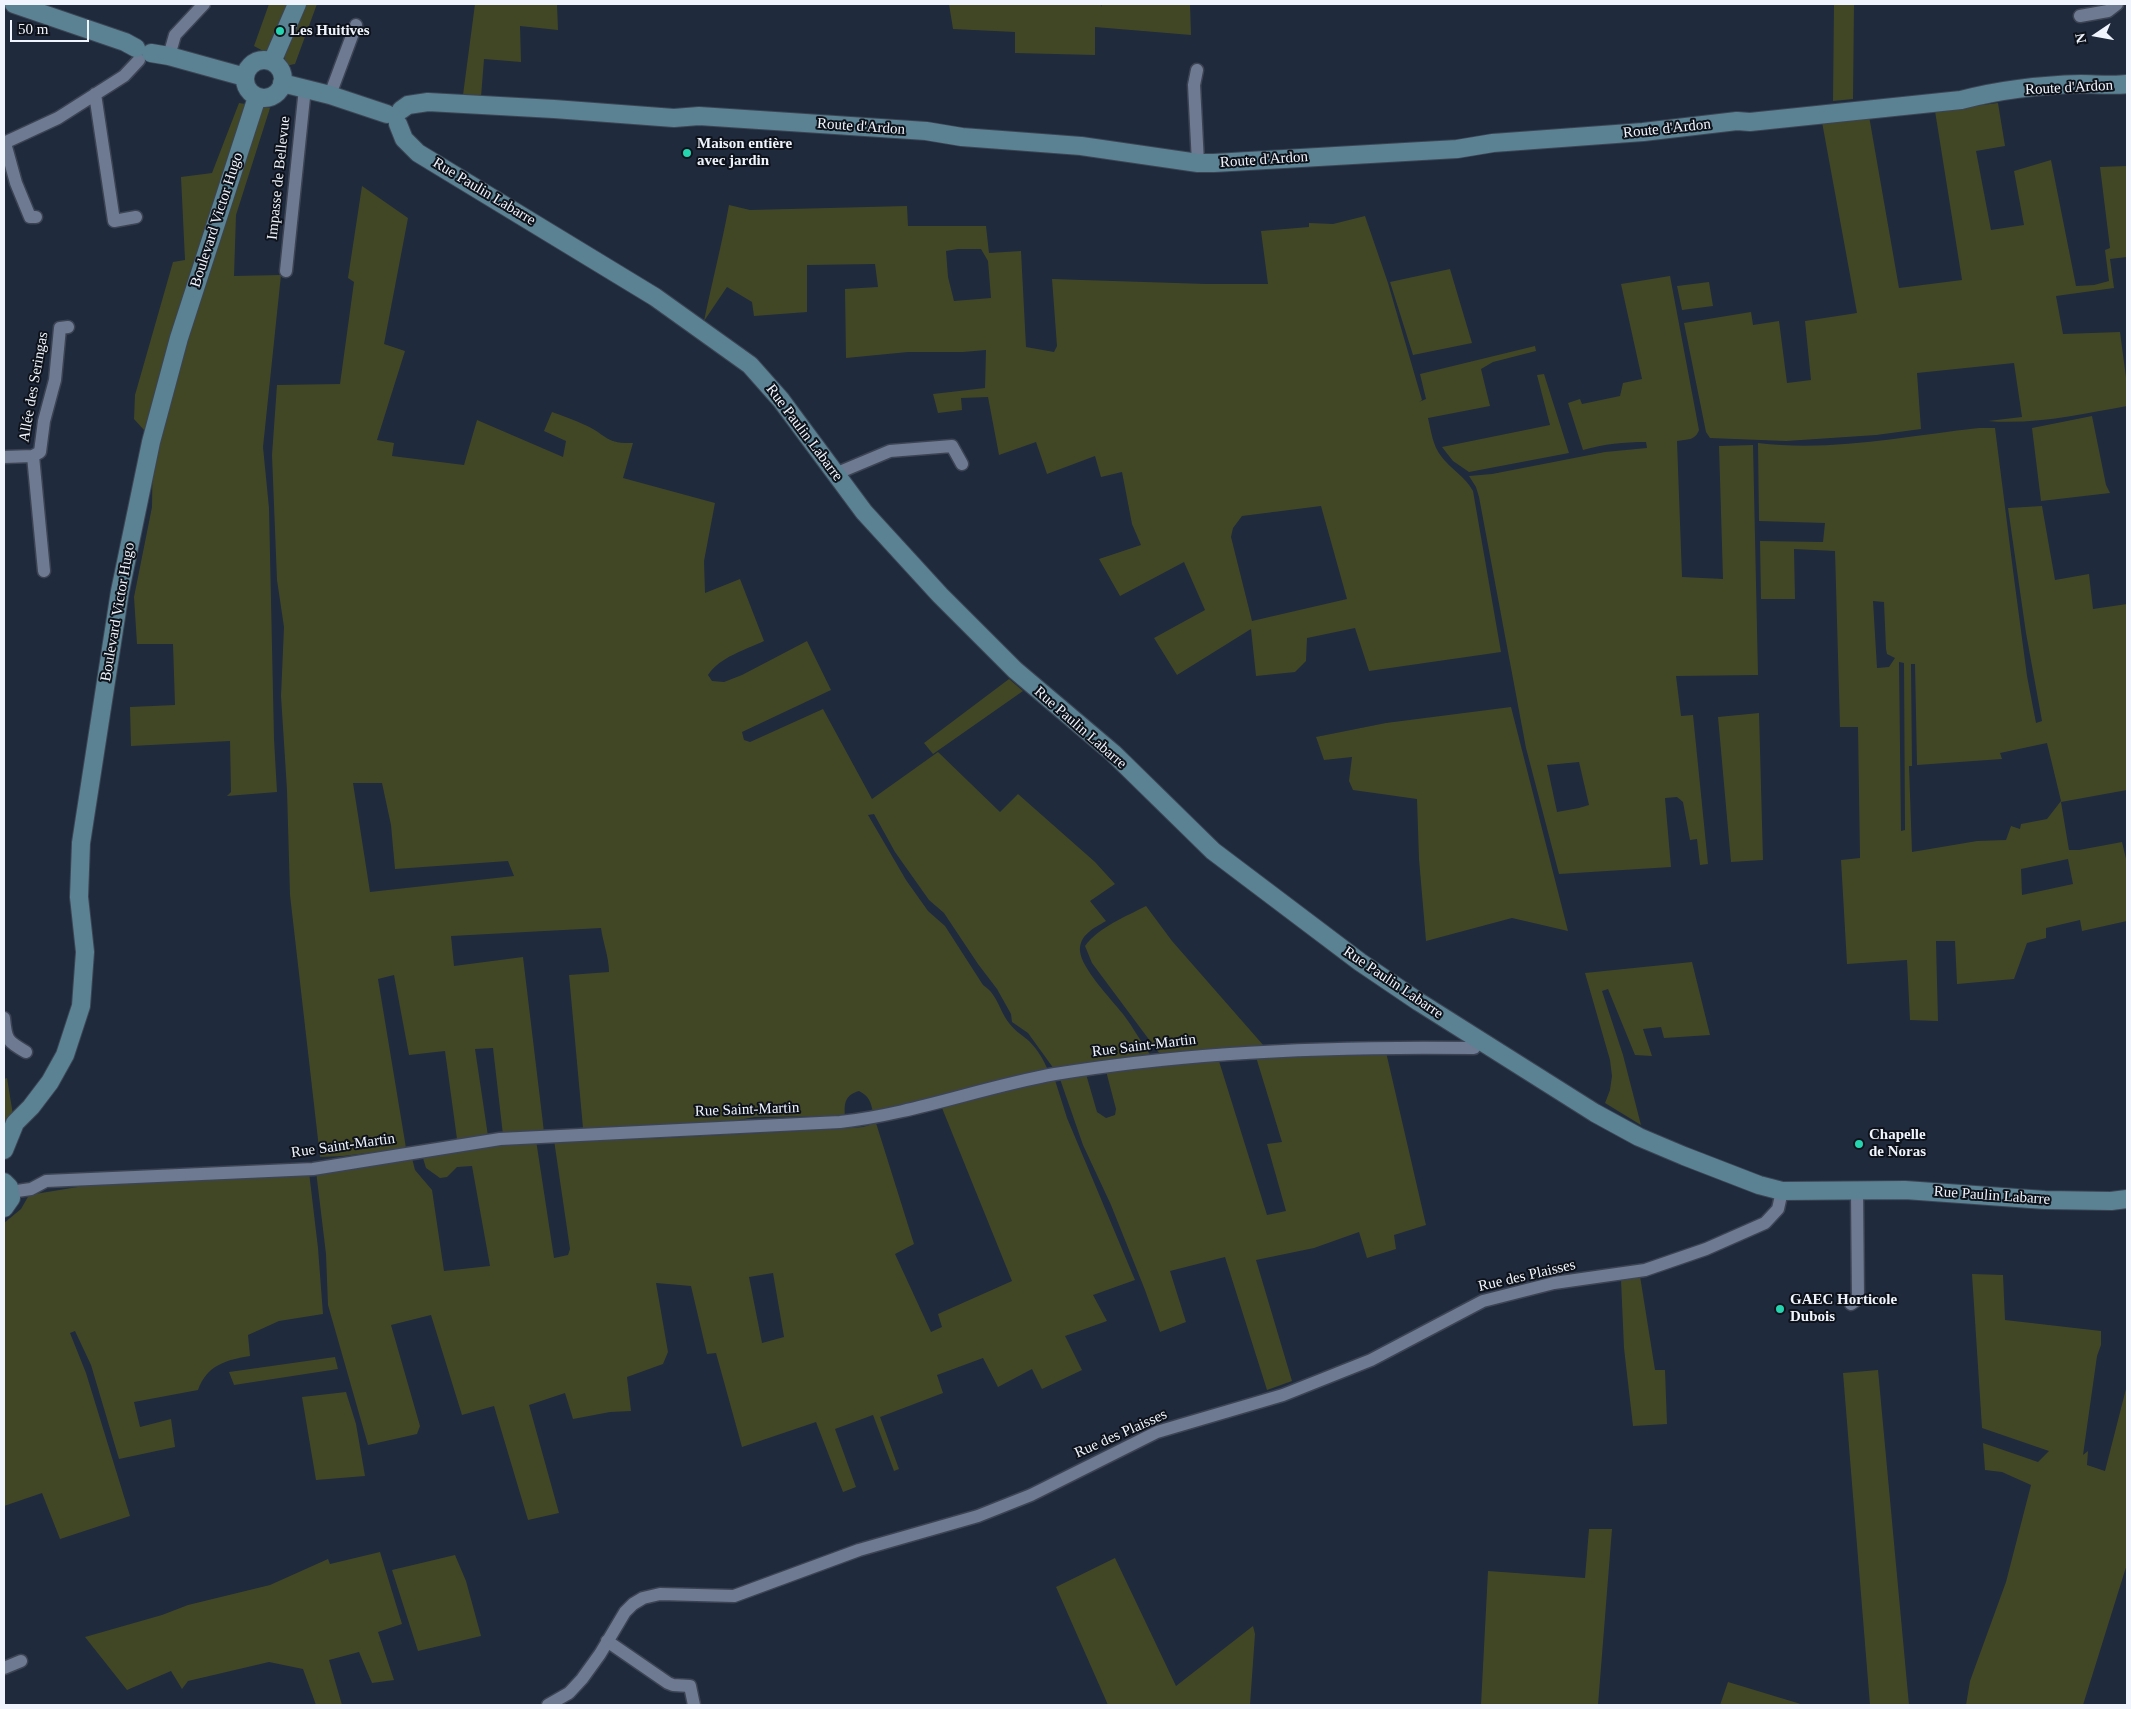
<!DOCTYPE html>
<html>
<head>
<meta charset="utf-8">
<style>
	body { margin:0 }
	#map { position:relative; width:2131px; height:1709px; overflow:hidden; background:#1f2a3d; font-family:Georgia,serif }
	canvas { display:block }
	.frame { position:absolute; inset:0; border:5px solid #f0f5fd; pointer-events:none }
	.north { position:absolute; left:2071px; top:10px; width:50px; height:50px; -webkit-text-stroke:4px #0e121b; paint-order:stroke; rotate:258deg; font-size:14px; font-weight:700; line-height:20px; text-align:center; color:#f0f5fd }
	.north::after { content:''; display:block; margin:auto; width:18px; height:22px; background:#f0f5fd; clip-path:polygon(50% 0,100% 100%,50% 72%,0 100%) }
	.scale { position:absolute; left:10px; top:20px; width:79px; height:22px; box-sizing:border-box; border:2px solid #f0f5fd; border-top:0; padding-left:6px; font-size:15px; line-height:18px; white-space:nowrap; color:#f0f5fd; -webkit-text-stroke:4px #0e121b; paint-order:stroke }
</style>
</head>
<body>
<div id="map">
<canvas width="2131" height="1709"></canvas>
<div class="frame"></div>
<div class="north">N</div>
<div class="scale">50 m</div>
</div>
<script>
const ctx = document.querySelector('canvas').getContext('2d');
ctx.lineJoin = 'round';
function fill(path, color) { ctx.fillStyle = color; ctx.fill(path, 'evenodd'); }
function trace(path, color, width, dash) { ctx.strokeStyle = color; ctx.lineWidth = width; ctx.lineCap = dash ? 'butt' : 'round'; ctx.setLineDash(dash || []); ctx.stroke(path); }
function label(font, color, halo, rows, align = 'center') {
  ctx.font = font + ' Georgia,serif'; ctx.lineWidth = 4; ctx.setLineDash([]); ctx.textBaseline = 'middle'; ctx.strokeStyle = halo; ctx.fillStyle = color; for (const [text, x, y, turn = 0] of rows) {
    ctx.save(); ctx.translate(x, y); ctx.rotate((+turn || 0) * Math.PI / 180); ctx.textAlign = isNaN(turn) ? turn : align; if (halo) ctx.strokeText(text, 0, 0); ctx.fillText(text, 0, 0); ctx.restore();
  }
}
const green = new Path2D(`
	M269,4H291L272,49L265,52L254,46Z
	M303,4H317L295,64L285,66V50Z
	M475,4H557L558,30L520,26L521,62L484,59L481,97L463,95Z
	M949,4H1100L1102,7L1101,4H1190L1191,35L1095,27V55L1015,53V32L953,29Z
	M1834,4H1854L1853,99L1833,101Z
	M239,103L270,108L236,215L234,276L281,275L263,447L269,508L274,739L277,792L227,796L231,792L230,741L131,746L130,707L175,705L173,644H137L134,597L152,507L153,440L134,419L135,395L173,262L185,260L181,177L212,173Z
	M1998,103L2005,146L1976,151L1991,230L2024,225L2014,171L2051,160L2076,286L2094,285L2109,281L2105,250L2110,248L2100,167L2127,166V257L2110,259L2114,288L2056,296L2063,334L2120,332L2127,385V406C2082,414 2035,425 1988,421L2022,417L2014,363L1917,373L1921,429L1876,435L1786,441L1710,438L1706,432L1684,323L1751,312L1753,325L1779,321L1787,383L1811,380L1805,321L1857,313L1822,122L1869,116L1899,288L1962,280L1935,111Z
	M362,186L408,218L384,344L405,351L377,440L394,443L392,456L464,465L477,420L563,457L566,441L544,431L552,412C563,416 575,420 585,425C608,435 604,444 633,443L623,478L715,503L704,561L705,593L740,579L764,641C745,650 720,657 708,675L712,681L724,682L742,675L807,641L831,690L742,732L744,740L750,742L823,709L872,799L938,752L1000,812L1018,794L1095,862L1115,884L1090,901L1106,921C1094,928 1079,935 1080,951C1081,968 1112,1000 1123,1014C1133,1027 1141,1042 1151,1056L1054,1069L1028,1033L1012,1022L1011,1014L997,989L978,964L944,913L929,900L895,852L874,814L868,815L906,880L928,911L945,926L983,985C998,995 999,1010 1009,1023C1015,1031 1022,1035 1029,1041C1038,1050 1043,1059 1048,1070L873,1113C871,1102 869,1096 859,1091C845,1095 844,1103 845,1116L755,1117L716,1124L583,1128L569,975L609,972C609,957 603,943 601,928L451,936L454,966L523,957L544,1132L503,1135L493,1048L475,1049L488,1136L457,1139L445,1051L409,1055L394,975L378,979L406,1148L343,1156L320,1157L290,895L287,790L281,696L284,627L277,580L272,455L277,385L340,384L354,282L348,278ZM353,783H382L391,825L395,869L508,861L514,876L370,892Z
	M729,205L750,210L907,206L908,226H986L989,253L1021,251L1026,347L1054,352L1057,346L1052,279L1206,284H1268L1261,231L1309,227V223L1333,224L1365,216L1388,283L1422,400L1419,402L1426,399L1420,374L1535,346L1536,351L1493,362L1481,369L1490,406L1428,418C1431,431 1433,446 1441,456C1450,469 1465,476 1473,491L1501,652L1369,671L1355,628L1307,638L1306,661L1295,672L1256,676L1251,629L1177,675L1154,638L1205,610L1184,562L1120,596L1099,559L1141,545L1132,524L1122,472L1101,477L1095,456L1047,474L1036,442L999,455L988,397L961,398L962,410L938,413L933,394L985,388L986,350L963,352H908L846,358L845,289L878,287L875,264L807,265V312L754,316L752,302L727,287L704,321C712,282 722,244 729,205ZM958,249H981L988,261L991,298L954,301L948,277L946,251ZM1321,506L1347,599L1252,621L1231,537L1233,528L1242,516Z
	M1450,269L1472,343L1413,355L1390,282Z
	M1670,276L1699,430C1695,441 1687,439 1677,441L1682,577L1723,579L1719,446L1753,445L1758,675L1676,676L1681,716L1693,715L1708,864L1700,865L1697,839L1690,840L1683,802L1677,797L1665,798L1671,867L1559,874L1526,748L1479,497L1476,487L1469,476L1492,474L1605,452L1647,448L1646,442C1624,442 1604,444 1583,450L1568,403L1580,399L1582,404L1620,396L1623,383L1642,379L1621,284ZM1579,762L1589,805L1579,808L1557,812L1547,765Z
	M1709,282L1713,306L1682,310L1677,286Z
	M1544,374L1569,453L1469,472L1453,461L1442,447L1550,425L1537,375Z
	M2092,416L2106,485L2110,493L2041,501L2032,428Z
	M1979,428H1995L2014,578L2027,676L2036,723L2042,721L2026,633L2008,508L2042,506L2055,580L2089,574L2093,609L2127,604V790L2061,802L2069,850H2079L2122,842L2127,863V921L2082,931L2080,920L2046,928V938L2027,943L2014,979L1957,984L1955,941H1936L1938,1021L1910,1020L1907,960L1847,964L1841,860L1860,858L1858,727H1840L1835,551L1794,549L1795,599H1761L1760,541L1823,542L1825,523L1759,521L1758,443C1832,452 1906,436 1979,428ZM1873,601L1884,602L1886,649L1887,654L1895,658L1889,667L1877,668ZM1899,662L1904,663L1905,830L1901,831ZM1911,664H1915L1917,765L2002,759L2000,753L2047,743L2061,801L2047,819L2021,824L2020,829L2011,826L2006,840L1977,841L1912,852L1909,766H1912ZM2068,859L2073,884L2022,895L2021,869Z
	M1009,679L1023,691L933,754L924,743Z
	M1511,707L1568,931L1512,918L1426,941L1419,859L1417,799L1353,790L1349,781L1352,757L1324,760L1316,737L1386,723Z
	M1759,713L1763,860L1731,862L1718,717Z
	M1146,906L1172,941L1264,1046L1160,1054L1156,1049L1092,963L1085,946C1099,927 1125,917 1146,906Z
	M1692,962L1710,1035L1664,1038L1661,1027L1643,1029L1652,1056L1635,1055L1608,989L1602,991L1623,1055L1641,1125L1605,1103L1610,1090L1612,1076L1610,1060L1585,973Z
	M1386,1052L1426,1225L1394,1235L1396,1249L1367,1258L1359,1232L1314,1248L1256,1260L1292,1381L1267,1390L1225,1257L1170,1271L1186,1322L1160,1332L1145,1290L1111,1205L1083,1145L1060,1079L1086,1074L1097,1112L1106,1118L1115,1115L1116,1109L1106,1071L1218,1058L1267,1215L1286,1211L1267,1144L1282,1142L1256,1057Z
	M1054,1077L1067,1118L1135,1280L1093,1295L1107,1321L1065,1336L1082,1370L1042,1389L1032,1369L998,1387L983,1358L937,1375L943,1393L880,1417L899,1469L894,1471L873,1415L835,1429L856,1487L843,1492L816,1422L742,1447L716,1353L707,1354L691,1286L656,1283L668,1352L663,1364L627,1377L631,1411L610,1412L573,1419L565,1393L529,1405L559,1513L528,1520L494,1406L462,1415L431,1315L391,1325L420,1426L417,1434L368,1445L328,1305L326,1254L316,1171L412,1158L415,1170L432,1190L444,1271L490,1266L472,1166L457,1167L447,1177L440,1178L426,1168L422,1155L536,1140L554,1258L568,1255L570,1249L554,1140L646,1139L838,1129L863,1127L876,1123L914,1244L895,1254L931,1332L942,1327L938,1314L1012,1281L942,1108L997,1091ZM773,1273L784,1337L762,1343L749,1277Z
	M7,1078L14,1121L4,1140V1079Z
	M309,1172L318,1248L323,1314L279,1321L248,1335L250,1356C226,1360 207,1365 198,1390L134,1402L140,1427L171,1419L175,1447L119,1459L91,1365L75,1331L70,1333L86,1373L130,1516L60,1539L42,1493L4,1506V1223L21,1209L29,1195L108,1182Z
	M1972,1274L2003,1275L2005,1320L2101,1331V1345L2097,1356L2083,1455L2088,1451L2087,1465L2105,1471L2127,1385V1564L2083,1705H1966L1970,1681L2006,1582L2031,1485L2002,1472L1985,1470L1983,1443L2038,1462L2049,1451L1982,1428Z
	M1640,1276L1655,1370H1665L1667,1424L1633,1426L1624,1348L1621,1280Z
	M335,1357L338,1369L234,1385L229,1372Z
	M1878,1370L1909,1705H1870L1843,1373Z
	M346,1392L356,1424L365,1476L316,1480L302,1397Z
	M1589,1529H1612L1598,1705H1481L1488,1571L1585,1578Z
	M380,1552L402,1624L378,1632L394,1680L372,1683L359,1652L329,1660L342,1705H316L303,1669L269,1662L188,1681L182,1689L171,1671L127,1690L85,1637L162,1615L188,1605L270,1585L328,1559L330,1564Z
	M455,1555L466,1581L481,1636L418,1651L392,1570Z
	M1115,1558L1176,1686L1253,1626L1255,1634L1250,1705H1108L1056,1587Z
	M1728,1682L1804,1705H1720Z`);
const street = new Path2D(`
	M2080,16L2108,11L2117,4
	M169,56L175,35L204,4
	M1197,70L1194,85L1198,163
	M95,94L114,221L136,217
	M330,95L356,25
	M4,143L58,118L124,76L139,60
	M5,143L16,183L30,217H36
	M286,271L305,88
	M33,456L44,571
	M4,457L33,456L40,452L44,421L55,380L60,328L68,327
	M835,474L890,451L952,446L962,464
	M4,1018C6,1040 7,1041 26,1052
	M10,1192L31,1189L46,1181L313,1169L500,1139L840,1122C913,1114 982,1087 1055,1074C1193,1051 1334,1046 1474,1048L1479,1040
	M1851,1304L1858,1299L1857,1191
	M607,1641L668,1683L673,1685L690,1686L694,1705
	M4,1668L21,1661
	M548,1705L569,1693L582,1679L600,1654L625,1612L633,1604L643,1598L660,1594L734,1596L859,1550L978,1516L1031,1495L1157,1432L1283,1395L1371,1360L1483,1301L1554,1283L1645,1270L1706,1249L1765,1223L1778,1209L1782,1191`);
const secondary = new Path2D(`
	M14,4L125,42L136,48
	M151,53L169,56L245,77
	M245 79a19 19 0 1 1 38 0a19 19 0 1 1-38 0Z
	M272,62L297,4
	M282,83L330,95L387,114
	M401,110L408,105L428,102L554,109L674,118L699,116L926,131L962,137L1081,146L1198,163H1214L1457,149L1493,143L1643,132L1737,121L1750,122L1961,100C1999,90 2041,85 2081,84C2096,84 2112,86 2127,84
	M398,124L404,139L418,153L655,297L750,365L781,400L864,512L940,595L1015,670L1113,753L1213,851L1360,962L1419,1002L1595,1113L1639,1137L1684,1156L1759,1185L1782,1191L1905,1190L2045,1200L2111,1201L2127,1199
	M4,1150L15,1123L31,1107L50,1082L65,1055L81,1006L85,952L79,897L81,843L120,591L151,442L179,338L257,97
	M4,1182L9,1187L11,1198L4,1208`);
const markers = [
	[280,31,5,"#24d5af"],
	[687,153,5,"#24d5af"],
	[1859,1144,5,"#24d5af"],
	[1780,1309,5,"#24d5af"]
];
const poiNames = [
	["Les Huitives",290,31],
	["Maison entière",697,144],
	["avec jardin",697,161],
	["Chapelle",1869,1135],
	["de Noras",1869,1152],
	["GAEC Horticole",1790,1300],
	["Dubois",1790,1317]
];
const streetNames = [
	["Route d'Ardon",2069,88,-3],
	["Route d'Ardon",861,127,4],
	["Route d'Ardon",1667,129,-6],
	["Route d'Ardon",1264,160,-4],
	["Impasse de Bellevue",279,178,-84],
	["Rue Paulin Labarre",484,192,31],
	["Boulevard Victor Hugo",217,220,-72],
	["Allée des Seringas",34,387,-80],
	["Rue Paulin Labarre",804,433,53],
	["Boulevard Victor Hugo",118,612,-80],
	["Rue Paulin Labarre",1080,728,41],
	["Rue Paulin Labarre",1393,983,34],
	["Rue Saint-Martin",1144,1046,-7],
	["Rue Saint-Martin",747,1110,-2],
	["Rue Saint-Martin",343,1146,-8],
	["Rue Paulin Labarre",1992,1196,4],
	["Rue des Plaisses",1527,1276,-13],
	["Rue des Plaisses",1121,1434,-24]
];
fill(green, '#414725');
trace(street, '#3c4454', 15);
trace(secondary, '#3c4454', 20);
trace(street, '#6d7a92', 12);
trace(secondary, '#5a8292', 18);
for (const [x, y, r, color] of markers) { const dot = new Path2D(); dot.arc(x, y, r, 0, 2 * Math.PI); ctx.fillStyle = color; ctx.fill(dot); trace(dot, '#0e121b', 2); }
label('bold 15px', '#f0f5fd', '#0e121b', poiNames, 'left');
label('15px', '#f0f5fd', '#0e121b', streetNames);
</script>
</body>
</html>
